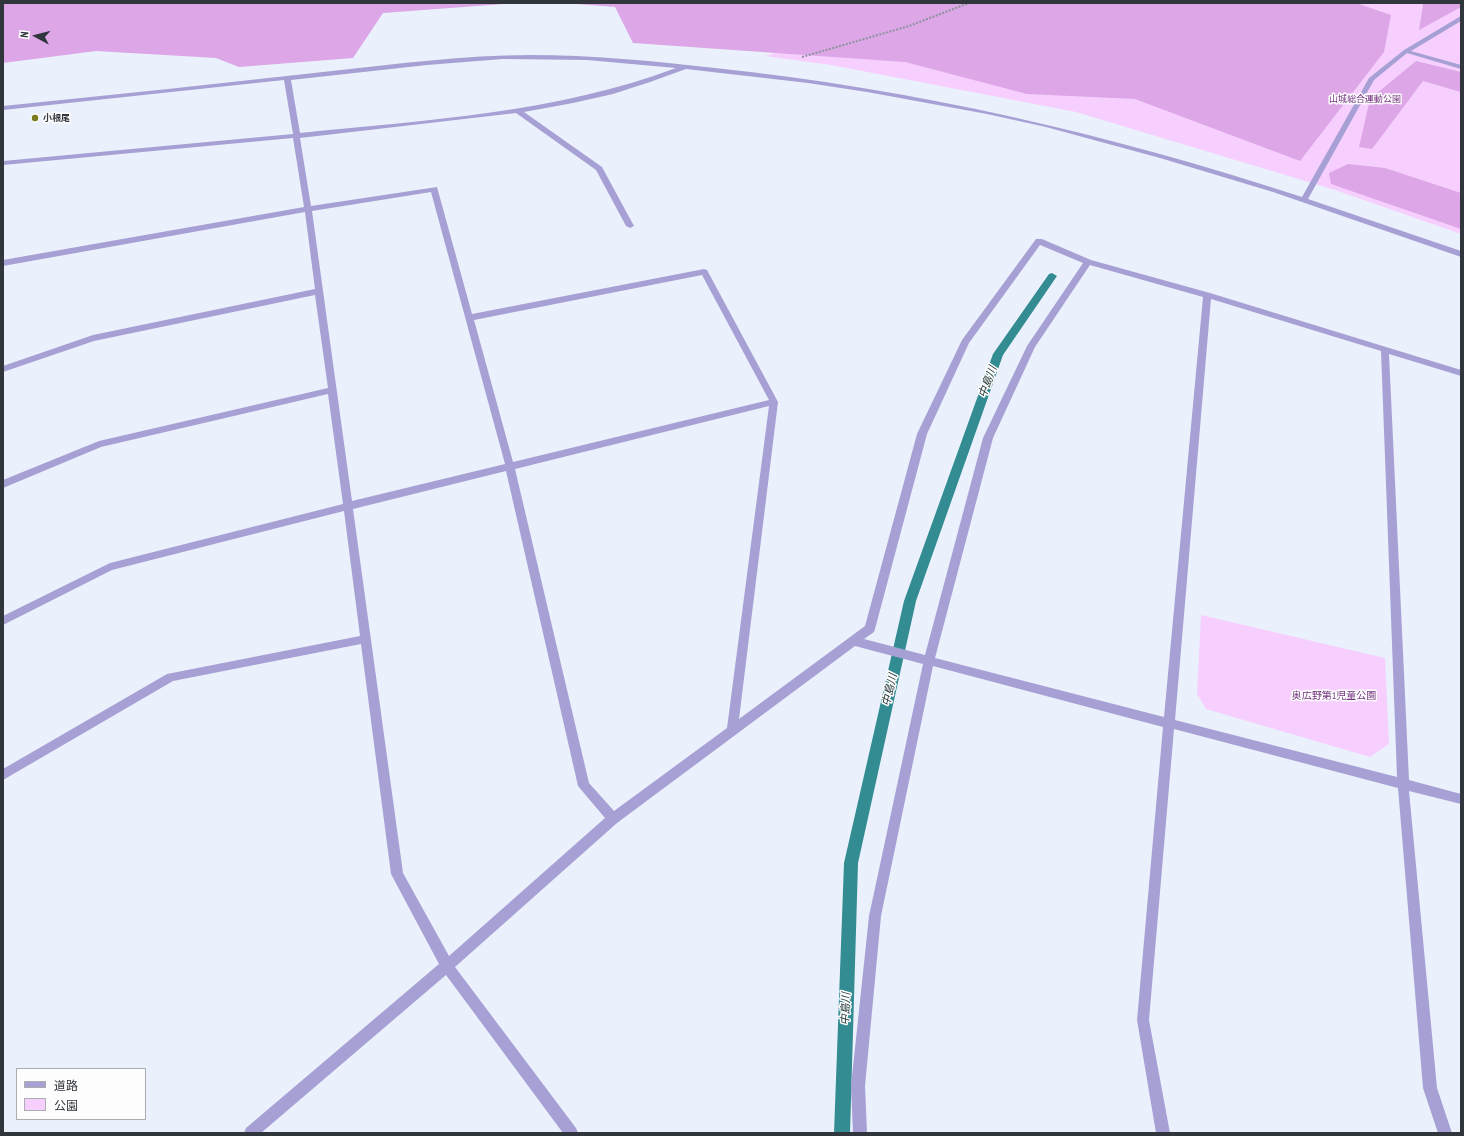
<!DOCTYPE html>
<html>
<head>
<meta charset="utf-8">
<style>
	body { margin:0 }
	#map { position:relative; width:1464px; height:1136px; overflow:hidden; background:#eaf1fc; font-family:"PT Sans Narrow","Noto Sans JP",sans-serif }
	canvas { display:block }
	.frame { position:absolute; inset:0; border:4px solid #31353c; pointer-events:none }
	.legend { position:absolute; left:16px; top:1068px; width:130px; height:52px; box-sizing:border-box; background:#fdfdfd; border:1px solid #abadb0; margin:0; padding:5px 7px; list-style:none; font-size:12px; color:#31353c }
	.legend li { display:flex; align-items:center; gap:8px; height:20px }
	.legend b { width:20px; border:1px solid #abadb0 }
	.north { position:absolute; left:16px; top:16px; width:40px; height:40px; -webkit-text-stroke:3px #fdfdfd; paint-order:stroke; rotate:277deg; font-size:11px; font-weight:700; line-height:16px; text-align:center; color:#31353c }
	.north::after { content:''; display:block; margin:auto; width:14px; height:18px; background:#31353c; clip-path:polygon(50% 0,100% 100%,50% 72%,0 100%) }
</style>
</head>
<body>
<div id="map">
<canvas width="1464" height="1136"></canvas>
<div class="frame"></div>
<ul class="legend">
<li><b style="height:5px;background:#a7a0d4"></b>道路</li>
<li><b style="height:11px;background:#f7cfff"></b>公園</li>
</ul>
<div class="north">N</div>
</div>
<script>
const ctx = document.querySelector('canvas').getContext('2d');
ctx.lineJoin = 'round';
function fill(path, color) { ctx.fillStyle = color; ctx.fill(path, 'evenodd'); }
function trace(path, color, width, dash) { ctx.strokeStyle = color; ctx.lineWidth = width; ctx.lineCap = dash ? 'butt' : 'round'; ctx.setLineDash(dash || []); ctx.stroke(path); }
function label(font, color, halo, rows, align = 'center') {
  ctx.font = font + ' "PT Sans Narrow","Noto Sans JP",sans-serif'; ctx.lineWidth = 3; ctx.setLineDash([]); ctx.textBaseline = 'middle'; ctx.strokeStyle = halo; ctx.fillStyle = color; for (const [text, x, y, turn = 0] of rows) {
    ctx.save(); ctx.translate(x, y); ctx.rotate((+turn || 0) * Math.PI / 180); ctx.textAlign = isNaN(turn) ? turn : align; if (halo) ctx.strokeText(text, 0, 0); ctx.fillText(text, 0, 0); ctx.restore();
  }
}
const green = new Path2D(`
	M941,3H1461V234L1335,190L1076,112L831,65L765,56L902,18Z
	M1201,615L1385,658L1389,744L1370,757L1206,709L1197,694Z`);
const forest = new Path2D(`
	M3,3H518L383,13L353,58L239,67L216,58L96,51L3,63Z
	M564,3H1356L1391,15L1384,52L1300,161L1135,99L1027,94L905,62L633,43L615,7Z
	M1420,3H1461V7L1419,30L1423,5Z
	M1416,61L1461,72V92L1423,81L1372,149L1359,147L1370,99Z
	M1348,164L1385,168L1461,193V229L1331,184L1329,173Z`);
const stream = new Path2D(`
	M1052,273L1057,276L1003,355L916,601L858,863L850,1133H834L844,863L904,601L993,354L1049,274Z`);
const path = new Path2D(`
	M802,57L909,26L969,3`);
const minor = new Path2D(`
	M1461,16V21L1411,51L1461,65V69L1407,53L1374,80L1308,199L1461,251V257L1273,192L1160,158L1046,127L987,114L867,92L808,83L686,69L650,82L613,94L573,103L524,112L602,167L634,226L630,228L626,226L596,170L516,113L300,138L311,206L437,187L472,314L704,269L707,270L778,402L739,719L865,626L917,434L962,340L1036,239H1042L1091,260L1210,293L1461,370V376L1389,354L1409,780L1461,794V804L1409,791L1437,1088L1452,1133H1438L1423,1088L1398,788L1174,729L1149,1020L1170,1133H1156L1137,1020L1163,727L933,666L881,916L865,1086L867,1133H853L851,1086L869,916L923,664L855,646L617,823L455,967L576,1128L578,1133H563L446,975L261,1133H244L246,1128L439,964L391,874L361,644L173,681L3,780V769L167,674L360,636L344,511L112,570L3,625V616L110,563L343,504L328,394L101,447L3,488V480L99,441L328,388L315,295L94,341L3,372V366L93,335L315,289L305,212L3,266V260L304,207L293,138L3,165V161L293,134L284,80L3,110V106C113,95 223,83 332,71C398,64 464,55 530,55C592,55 653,61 715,68C915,89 1110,134 1302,197L1369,78L1404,50ZM503,59L587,60L676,68C556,113 427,120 300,133L291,80L427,65ZM431,192L505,464L352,501L312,211ZM1040,245L1083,263L1027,346L983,438L925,655L864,639L874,632L875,629L927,434L969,343ZM1090,265L1203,297L1164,717L935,658L993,438L1035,347ZM702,275L769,400L513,462L474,320ZM1211,299L1381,351L1397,777L1175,720ZM769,406L727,728L614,811L589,783L515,469ZM506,471L578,786L605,818L449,956L403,873L353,509Z`);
const markers = [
	[35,118,4,"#7b7a21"]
];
const farParknames = [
	["山城総合運動公園",1365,99]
];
const farPoinames = [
	["小根尾",43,118]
];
const parkNames = [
	["奥広野第1児童公園",1334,696]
];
const waterNames = [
	["中島川",988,382,-70],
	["中島川",890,690,-77],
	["中島川",846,1009,-88]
];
fill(green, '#f7cfff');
fill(forest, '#dca6e7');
fill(stream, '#328c92');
trace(path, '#8e949d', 2, [2, 1.5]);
fill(minor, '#a7a0d4');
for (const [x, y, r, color] of markers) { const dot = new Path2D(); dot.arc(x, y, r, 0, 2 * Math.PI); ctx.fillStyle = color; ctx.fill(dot); trace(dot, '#fdfdfd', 1.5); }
label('9px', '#72327e', '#fdfdfd', farParknames);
label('bold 9px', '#31353c', '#fdfdfd', farPoinames, 'left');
label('10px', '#72327e', '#fdfdfd', parkNames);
label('italic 11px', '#1b3031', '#fdfdfd', waterNames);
</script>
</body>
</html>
